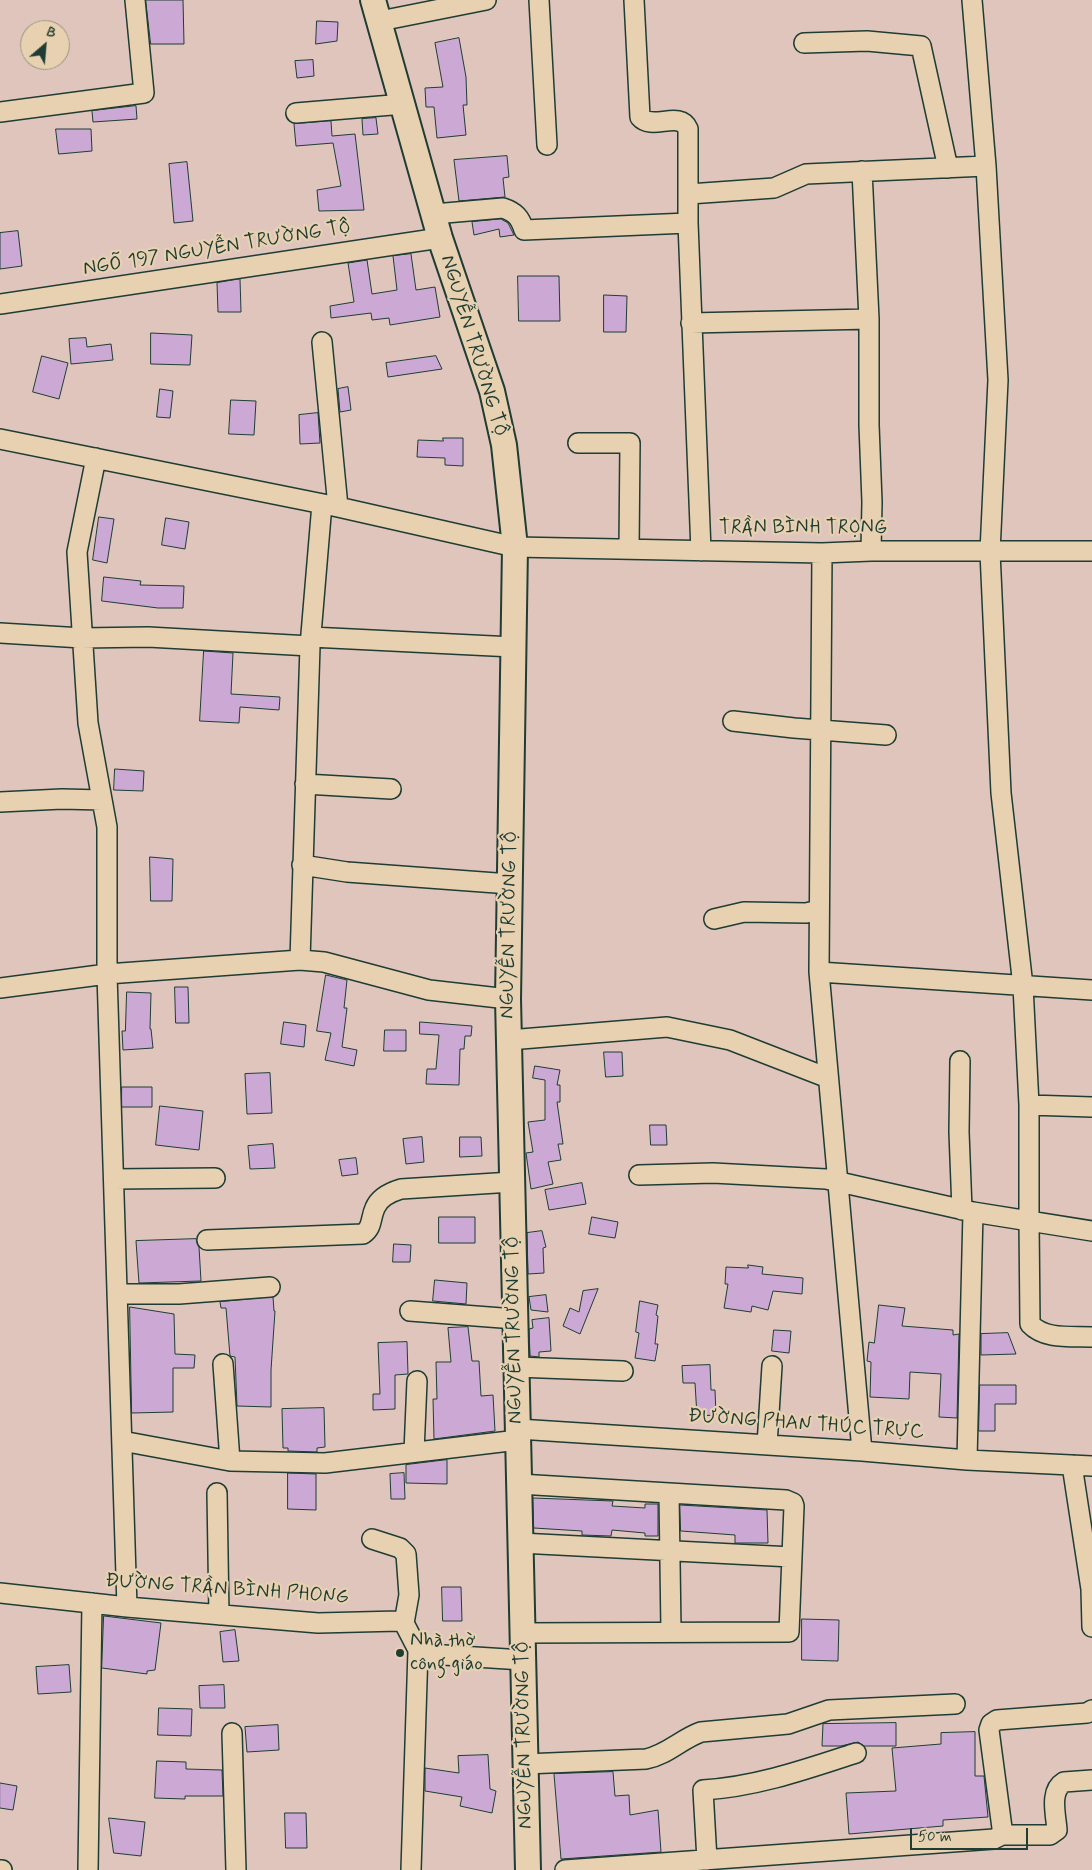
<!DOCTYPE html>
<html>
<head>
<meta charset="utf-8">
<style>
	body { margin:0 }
	#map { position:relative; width:1092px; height:1870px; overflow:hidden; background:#dfc5bb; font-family:Mynerve,sans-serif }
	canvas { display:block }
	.north { position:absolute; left:20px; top:20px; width:50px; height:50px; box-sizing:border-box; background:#e7d1b0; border:1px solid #97967e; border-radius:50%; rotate:27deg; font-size:14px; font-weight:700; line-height:20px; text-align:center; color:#1f3d34 }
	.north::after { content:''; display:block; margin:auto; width:18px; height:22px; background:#1f3d34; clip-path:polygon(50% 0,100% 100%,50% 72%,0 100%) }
	.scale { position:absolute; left:910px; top:1828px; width:118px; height:22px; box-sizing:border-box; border:2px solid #1f3d34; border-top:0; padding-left:6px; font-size:15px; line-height:18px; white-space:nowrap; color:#1f3d34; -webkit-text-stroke:4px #e7d1b0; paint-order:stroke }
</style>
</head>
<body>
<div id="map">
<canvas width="1092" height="1870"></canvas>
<div class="north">B</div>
<div class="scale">50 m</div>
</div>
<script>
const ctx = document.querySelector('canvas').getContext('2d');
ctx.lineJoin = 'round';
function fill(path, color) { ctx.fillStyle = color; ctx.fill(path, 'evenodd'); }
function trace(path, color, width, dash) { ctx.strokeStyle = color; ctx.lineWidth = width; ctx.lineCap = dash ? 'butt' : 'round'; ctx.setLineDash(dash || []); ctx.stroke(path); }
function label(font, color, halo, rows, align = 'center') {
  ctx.font = font + ' Mynerve,sans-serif'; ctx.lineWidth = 4.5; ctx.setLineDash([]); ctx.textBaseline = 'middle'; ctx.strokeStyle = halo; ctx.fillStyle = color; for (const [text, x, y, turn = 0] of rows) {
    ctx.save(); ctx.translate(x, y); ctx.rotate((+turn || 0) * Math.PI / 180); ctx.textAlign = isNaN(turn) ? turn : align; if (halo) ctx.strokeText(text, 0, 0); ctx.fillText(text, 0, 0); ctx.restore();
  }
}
const building = new Path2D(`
	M146,0H183L184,44H151Z
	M317,21L338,22L337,41L316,44Z
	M459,38L466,77L467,105H463L466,135L437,138L434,107H426L425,88L443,87L435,43Z
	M313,60L314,76L297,78L295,61Z
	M136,106L137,119L93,122L92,111Z
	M376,118L378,134L363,135L362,119Z
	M331,121L332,136L355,134L364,210L319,211L317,190L341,186L333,143L296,146L294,124Z
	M56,129H91L92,151L59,154Z
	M507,156L509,177L503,178L505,197L459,201L454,160Z
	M187,162L193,221L174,223L169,164Z
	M501,219L508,223L514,235L500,237L499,229L474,235L472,222Z
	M18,231L22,266L0,269V233Z
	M411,254L416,290L435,287L440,317L390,325L389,318L372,320L371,313L331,318L330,306L354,302L348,263L367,260L372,294L397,290L393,256Z
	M518,276H559L560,321H519Z
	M240,279L241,312H218L217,283Z
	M604,295L627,296L626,332H604Z
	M151,333L192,335L190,365L151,364Z
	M86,338L87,347L111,344L113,360L71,364L69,339Z
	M42,356L68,363L59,399L33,392Z
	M436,356L442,369L388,377L386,363Z
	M348,387L351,410L340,412L338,389Z
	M160,389L173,391L170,418L157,417Z
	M231,400L256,401L254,435L229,434Z
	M318,413L320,443L300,444L299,415Z
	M443,438H463V466L445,465V458L417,457L418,440L443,441Z
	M99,517L114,519L107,563L93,560Z
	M166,518L189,522L185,549L162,545Z
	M104,577L141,581L140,585L184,586L183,608H158L102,601Z
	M204,651L233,653L231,694L280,697L279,710L240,707L239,723L200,721Z
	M115,769L144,771L143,791L114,790Z
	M150,857L173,859L172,901H151Z
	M326,975L347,980L344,1008H347L342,1047L357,1050L354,1066L325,1060L331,1033L317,1031Z
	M175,987H188L189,1023H176Z
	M127,992L151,993L150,1029H151L153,1048L123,1050L122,1031H125Z
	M284,1022L306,1025L304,1047L281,1044Z
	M420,1022L472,1026L471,1036H465L464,1049H460L459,1085L426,1084L427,1069H436L439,1035L420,1034Z
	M385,1030H406V1051H384Z
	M604,1052H622L623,1076L606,1077Z
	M535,1066L560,1070L557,1085H560V1102H557L563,1144H558L561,1160L548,1162L553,1184L531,1189L526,1153L533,1152L528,1122L545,1120V1080L533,1078Z
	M270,1073L272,1113L247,1114L245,1074Z
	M122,1087H152V1107H122Z
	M160,1106L203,1111L199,1150L156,1145Z
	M650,1125H666L667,1145H651Z
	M422,1137L424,1162L406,1164L403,1139Z
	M460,1137H481L482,1156L460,1157Z
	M273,1144L275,1168L250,1169L248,1146Z
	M356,1158L358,1174L342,1176L339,1160Z
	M582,1183L586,1204L549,1210L545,1190Z
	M439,1217H475V1243H439Z
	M592,1217L618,1222L615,1238L589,1234Z
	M542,1231L546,1247L543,1248L544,1273L528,1274L527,1233Z
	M196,1239L199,1247L201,1281L139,1283L136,1241Z
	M394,1244L411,1245L410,1262H393Z
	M748,1265L763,1267L762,1274L803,1278L802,1294L773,1291L768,1310L752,1306L751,1312L724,1308L728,1284H725L726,1267L748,1268Z
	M435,1280L467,1283L466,1304L433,1301Z
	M598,1289L580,1334L563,1326L570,1308L579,1312L583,1291Z
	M546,1295L548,1312L531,1310L529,1297Z
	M273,1297L274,1311H275L271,1370V1407L237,1406L235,1357L230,1356L226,1308H221L220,1302Z
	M640,1301L658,1305L656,1315L658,1316L655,1344H658L655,1361L635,1358L639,1333L636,1332Z
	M879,1305L905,1308L902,1326L953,1330V1335L959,1334L957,1418L939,1417L941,1374L910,1372L909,1399L870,1397L871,1362L867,1361L869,1342L874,1343Z
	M130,1307L174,1314L175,1354L195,1355L194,1368H173V1412L132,1413Z
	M549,1318L551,1351L539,1352V1357L530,1356L529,1329L533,1328L532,1320Z
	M468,1327L472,1361H479L481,1396L493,1395L495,1431L434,1439L433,1399H437L436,1362H451L448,1328Z
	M774,1330L791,1331L789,1353L772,1351Z
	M1008,1333L1016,1354L981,1355V1334Z
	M407,1342L408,1374L395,1375V1409L373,1410V1394H380L378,1343Z
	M710,1365L711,1390H715L716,1415L697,1416L695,1383H683L682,1366Z
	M980,1385H1016V1404H995V1431H979Z
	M324,1408L325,1447L317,1448V1452L288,1451V1448H283L282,1409Z
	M447,1460V1484L406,1483V1465Z
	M288,1473L316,1474V1510L288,1509Z
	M404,1473L405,1499H391L390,1474Z
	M533,1498L613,1501L612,1506L645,1508V1504H658V1536H645V1533L612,1530L611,1536L582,1535V1531L534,1528Z
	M680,1505L767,1510L768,1543H735V1535L681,1531Z
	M442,1587H461L462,1621H443Z
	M104,1616L161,1623L155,1670L147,1671V1674L102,1668Z
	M802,1619L839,1620L838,1661L802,1660Z
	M235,1630L239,1661L223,1662L220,1632Z
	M69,1665L71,1692L38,1694L36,1667Z
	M224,1685L225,1708H200L199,1686Z
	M159,1708L192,1709L191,1736L158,1735Z
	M896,1723V1746H864L858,1742L841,1746H822L823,1724Z
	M278,1725L279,1750L247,1752L245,1727Z
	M975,1732V1776H984L988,1817L943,1820V1826L849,1834L846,1793L896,1791L892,1748L941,1744V1733Z
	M488,1755L490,1789L496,1791L492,1813L460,1806L462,1797L425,1791V1768L459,1773L458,1756Z
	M157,1761L186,1762V1769L222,1770L223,1796H185V1799L155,1798Z
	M613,1772L615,1796L629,1795L630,1815L658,1810L661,1852L561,1859L554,1774Z
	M0,1783L17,1786L13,1810L0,1808Z
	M285,1813H306L307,1848H286Z
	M109,1818L145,1822L141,1856L114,1853Z`);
const minor = new Path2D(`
	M539,0L547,145
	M634,0L640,117C652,131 680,110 688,129V223L701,551
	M972,0L986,166L998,380L990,552L1001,793L1023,986L1029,1105V1221L1030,1324C1045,1340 1071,1336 1092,1337
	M380,21L486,0
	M804,43L867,41L921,46L948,168
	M0,112L144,93L135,0
	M296,113L404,104
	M862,171L869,319V425L872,502L871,551
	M689,194L774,188L806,174L986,166
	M434,214L503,208C515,212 520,217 524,230L688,223
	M0,304L440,238
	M691,323L869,319
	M322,342L338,507
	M0,439L338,507L515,547L822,553L871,551H1092
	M578,443H630L629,549
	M96,458L77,552L88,723L107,827V974L127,1607
	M822,553L819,972L862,1451
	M0,633L82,638L148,637L310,646
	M311,637L513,647
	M733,721L794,728L886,735
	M305,784L391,789
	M0,802L62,799L102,800
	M302,865L347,872L510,884
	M714,919L744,912L806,913L819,910
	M300,960L310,646L322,504
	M819,972L1092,990
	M0,988L107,974L300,960L324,962L429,990L508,999
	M509,1040L667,1027L730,1040L828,1078
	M960,1061L959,1132L962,1210
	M1029,1105L1092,1107
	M639,1175L713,1173L826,1179L973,1212L1092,1231
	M114,1179L215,1178
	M207,1240L363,1234C373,1227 370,1219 375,1208C379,1198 391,1192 401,1189L512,1182
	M117,1294H179L270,1287
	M410,1311L515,1319
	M223,1364L230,1461
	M516,1367L623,1371
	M518,1429L862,1451L967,1460L1092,1466
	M122,1441L230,1461L325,1463L518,1440
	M767,1445L772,1366
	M414,1452L417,1381
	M967,1460L973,1212
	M1072,1465L1091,1589L1092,1627
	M519,1484L786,1500L793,1503L794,1506L789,1632L522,1633
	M217,1493L219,1615
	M669,1493L671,1631
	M372,1539L400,1548L406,1554L409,1595L404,1623
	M520,1543L792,1557
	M0,1593L127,1607L318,1623L399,1621L404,1623L418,1650L428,1654L523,1660
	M232,1733L236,1870
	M525,1764L646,1759C667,1755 681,1739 701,1732L788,1724L829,1710L955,1704
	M1002,1835H1050L1057,1830C1056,1815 1049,1791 1064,1782L1092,1780
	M707,1860L703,1790C756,1787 807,1769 856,1753
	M0,1870H2
	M88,1870L92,1603
	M411,1870L418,1650
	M565,1870L994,1839L1002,1835V1828L989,1730L991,1724L997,1720L1087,1713L1092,1710`);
const major = new Path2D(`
	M373,0L440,238L492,391L504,445L515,547L508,999L528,1870`);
const markers = [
	[400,1653,5,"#1f3d34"]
];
const streetNames = [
	["NGÕ 197 NGUYỄN TRƯỜNG TỘ",217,249,-9],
	["NGUYỄN TRƯỜNG TỘ",473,346,73],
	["TRẦN BÌNH TRỌNG",803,529],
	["NGUYỄN TRƯỜNG TỘ",510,925,-89],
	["NGUYỄN TRƯỜNG TỘ",515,1330,-91],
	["ĐƯỜNG PHAN THÚC TRỰC",806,1425,4],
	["ĐƯỜNG TRẦN BÌNH PHONG",227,1590,4],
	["NGUYỄN TRƯỜNG TỘ",525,1735,-91]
];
const poiNames = [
	["Nhà thờ",410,1642],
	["công giáo",410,1665]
];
fill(building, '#cba9d4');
trace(building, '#1f3d34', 1);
trace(minor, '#1f3d34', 22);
trace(major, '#1f3d34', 28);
trace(minor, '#e7d1b0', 19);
trace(major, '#e7d1b0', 24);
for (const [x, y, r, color] of markers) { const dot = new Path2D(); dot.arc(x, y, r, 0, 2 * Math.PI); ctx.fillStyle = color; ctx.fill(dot); trace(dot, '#e7d1b0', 2); }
label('20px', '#1f3d34', '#e7d1b0', streetNames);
label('20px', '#1f3d34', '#e7d1b0', poiNames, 'left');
</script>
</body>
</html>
